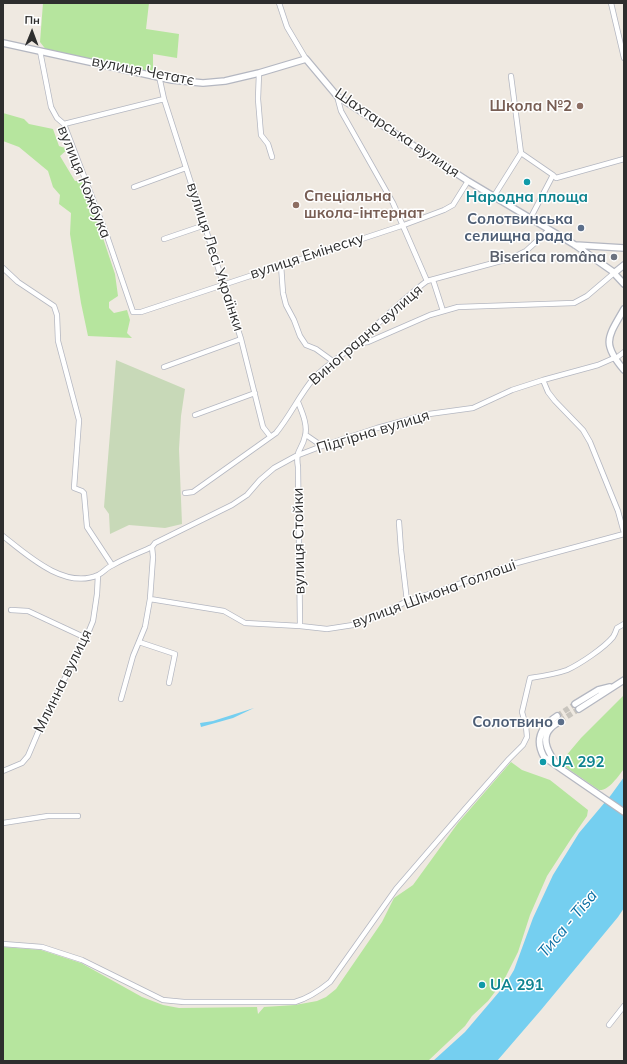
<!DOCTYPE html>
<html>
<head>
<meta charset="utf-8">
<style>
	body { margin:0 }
	#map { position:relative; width:627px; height:1064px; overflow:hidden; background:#efe9e1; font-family:Mulish,sans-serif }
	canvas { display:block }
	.frame { position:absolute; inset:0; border:4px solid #2e2e2e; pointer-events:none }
	.north { position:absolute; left:12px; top:12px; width:40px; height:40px; -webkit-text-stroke:3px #fff; paint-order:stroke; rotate:1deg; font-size:11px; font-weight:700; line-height:16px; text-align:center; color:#2e2e2e }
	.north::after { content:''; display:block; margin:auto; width:14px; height:18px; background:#2e2e2e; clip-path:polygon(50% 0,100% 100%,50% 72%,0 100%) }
</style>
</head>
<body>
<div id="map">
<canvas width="627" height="1064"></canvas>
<div class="frame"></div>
<div class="north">Пн</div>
</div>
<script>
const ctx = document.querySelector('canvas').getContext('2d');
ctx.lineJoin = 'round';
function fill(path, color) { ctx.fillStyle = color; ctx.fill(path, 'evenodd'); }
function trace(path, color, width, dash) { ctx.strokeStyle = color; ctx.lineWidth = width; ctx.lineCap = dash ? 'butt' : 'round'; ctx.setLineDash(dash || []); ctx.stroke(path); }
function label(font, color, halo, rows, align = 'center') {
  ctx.font = font + ' Mulish,sans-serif'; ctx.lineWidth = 3; ctx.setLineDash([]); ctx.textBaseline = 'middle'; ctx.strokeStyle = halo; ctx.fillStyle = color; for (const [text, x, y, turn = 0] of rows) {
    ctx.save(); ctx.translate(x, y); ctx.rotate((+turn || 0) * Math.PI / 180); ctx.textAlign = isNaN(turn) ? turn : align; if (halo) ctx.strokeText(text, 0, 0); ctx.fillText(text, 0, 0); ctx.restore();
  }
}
const green = new Path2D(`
	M43,3H149L146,29L179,34L177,58L153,54V75L47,51L40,42Z
	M3,113L24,119L29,124L53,129L59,146L68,149L60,156L75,181H82L91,203L86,208L94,211L115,274L118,296L109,302V308L114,313L127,310L130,320L127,333L132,338L88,336L81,303L70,234L71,213L59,204L60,195L53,187L48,171L19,147L3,141Z
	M624,695V769C618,776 609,791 599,790L567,768L562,763L565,757L581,738Z
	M511,762L522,770L550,780L588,810L587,816L571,839L547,876L530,915L518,952L504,980L488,1001L472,1016L465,1026L428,1061H3V947L41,950L81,963L142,997L163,1005L179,1008L257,1007L258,1014L264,1007L295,1005L317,1001L326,997L336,989L382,922L394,898L413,885L458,823Z`);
const cemetery = new Path2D(`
	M116,360L185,389L181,416L179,449L182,524L165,528L129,525L110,534L109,514L104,507Z`);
const water = new Path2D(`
	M254,708L233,718L201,727L200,723L213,721Z
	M624,777V908L618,917L541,1010L497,1061H433L465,1032L505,985L514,970L533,918L553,875L579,833L611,795Z`);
const tertiaryTunnel = new Path2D(`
	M557,716L575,704
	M560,721L579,709`);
const minor = new Path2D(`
	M279,3L287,27L306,59
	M611,3L624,58
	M40,51L51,107L57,118L64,124L107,236L133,312H141L404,225L444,210L453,205L468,181
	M259,73L258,99L261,135L268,144L272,157
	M159,76L164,99L241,339L263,427L270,436
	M511,76L521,153
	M64,124L164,99
	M553,175L556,178L624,159
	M134,187L186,168
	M494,196L521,153L553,175L530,219
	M164,239L205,225
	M281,265L283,293L286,305L294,320L300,336L306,345L316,349L334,362
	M3,268L18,282L54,306L57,315L58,341L79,420L74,488L82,491L84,493L87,527L112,565
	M433,280L443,311
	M427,281L512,258L526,251L549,230
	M355,344L368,342L430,315L458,307L574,303L587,296L614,273
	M615,359L624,352
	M164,367L241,339
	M543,380L548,392L555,401L583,430L590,442L618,511L624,533
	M298,402C302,412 308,425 305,436C302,451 295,449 298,467L300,626
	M195,415L255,393
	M306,435L322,446
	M185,493L193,492L276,433C290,416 299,396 313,379C322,368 343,355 355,344C379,324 401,300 427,281L393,203L341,111L337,96
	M399,522L401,550L407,601
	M3,536C27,555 65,590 98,575C103,573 107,567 113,565C125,558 139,553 152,547
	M152,547L155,543L232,505L247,495L260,480L274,468L296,456L322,446L377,428L429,414L473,408L512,390L543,380L598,365L614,358
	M150,599L224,611L245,623L300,626L327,629L353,625L381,615L407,601L445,589L513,564L624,534
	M11,610L28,611L86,638
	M139,642L175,654L169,683
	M121,699L133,656L145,627L150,599L153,557L152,547
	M3,771L22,763L28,756L45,716L86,638L93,621L97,594L98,575
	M3,823L48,816H78
	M3,944L42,947L82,960L163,1000L184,1002H295C309,998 319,991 330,982L396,889L465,809L509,759L523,745L527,737L526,726L522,712L530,678C543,676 556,674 567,670C580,664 604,648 613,637C615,634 616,631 617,628L624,624
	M609,1025L624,1006`);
const tertiary = new Path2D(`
	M3,43L172,80L203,83L225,81L259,73L306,59L337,96L468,181L575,245L612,271L624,284
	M575,245L624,248
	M614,273L624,265
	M624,309C608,337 601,343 624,370
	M575,704L598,690L610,687
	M579,709L624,680
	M557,716C542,726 534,739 544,757L624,812
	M557,765C550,755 540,740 550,729C552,726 557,723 560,721`);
const markers = [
	[580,106,4,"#8d6e63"],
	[527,182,4,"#0f9aa8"],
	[296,205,4,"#8d6e63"],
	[581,228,4,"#5c6f8a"],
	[614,257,4,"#6b7280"],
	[561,722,4,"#5c6f8a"],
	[543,762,4,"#0f9aa8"],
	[482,985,4,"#0f9aa8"]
];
const streetNames = [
	["вулиця Четатє",143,71,11],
	["Шахтарська вулиця",397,133,34],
	["вулиця Кожбука",84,182,68],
	["вулиця Емінеску",307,256,-18],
	["вулиця Лесі Українки",215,257,72],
	["Виноградна вулиця",366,335,-41],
	["Підгірна вулиця",373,432,-17],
	["вулиця Стойки",299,541,-91],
	["вулиця Шімона Голлоші",434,594,-20],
	["Млинна вулиця",63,681,-64]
];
const educationNames = [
	["Школа №2",572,106],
	["Спеціальна",304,196,"left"],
	["школа-інтернат",304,213,"left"]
];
const cultureNames = [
	["Народна площа",527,197,"center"],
	["UA 292",551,762],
	["UA 291",490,985]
];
const serviceNames = [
	["Солотвинська",573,219],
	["селищна рада",573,236],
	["Солотвино",553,722]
];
const worshipNames = [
	["Biserica româna",606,257]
];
const waterNames = [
	["Тиса - Tisa",568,924,-50]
];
fill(green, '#b6e59e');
fill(cemetery, '#c8d9b8');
fill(water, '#75cff0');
trace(tertiaryTunnel, '#c8c4bd', 5.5, [5.5, 3]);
trace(minor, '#b4b7c1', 6);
trace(tertiary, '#b4b7c1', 8);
trace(minor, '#fff', 4.5);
trace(tertiary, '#fff', 5.5);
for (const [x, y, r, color] of markers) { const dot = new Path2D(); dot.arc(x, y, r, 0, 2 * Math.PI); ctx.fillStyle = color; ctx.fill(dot); trace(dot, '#fff', 1.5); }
label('15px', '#2e2e2e', '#fff', streetNames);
label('bold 15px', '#785e54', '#fff', educationNames, 'right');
label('bold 15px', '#0d838f', '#fff', cultureNames, 'left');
label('bold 15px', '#4e5e75', '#fff', serviceNames, 'right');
label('bold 15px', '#5b616d', '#fff', worshipNames, 'right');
label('italic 16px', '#0d6fa3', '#fff', waterNames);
</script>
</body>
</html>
